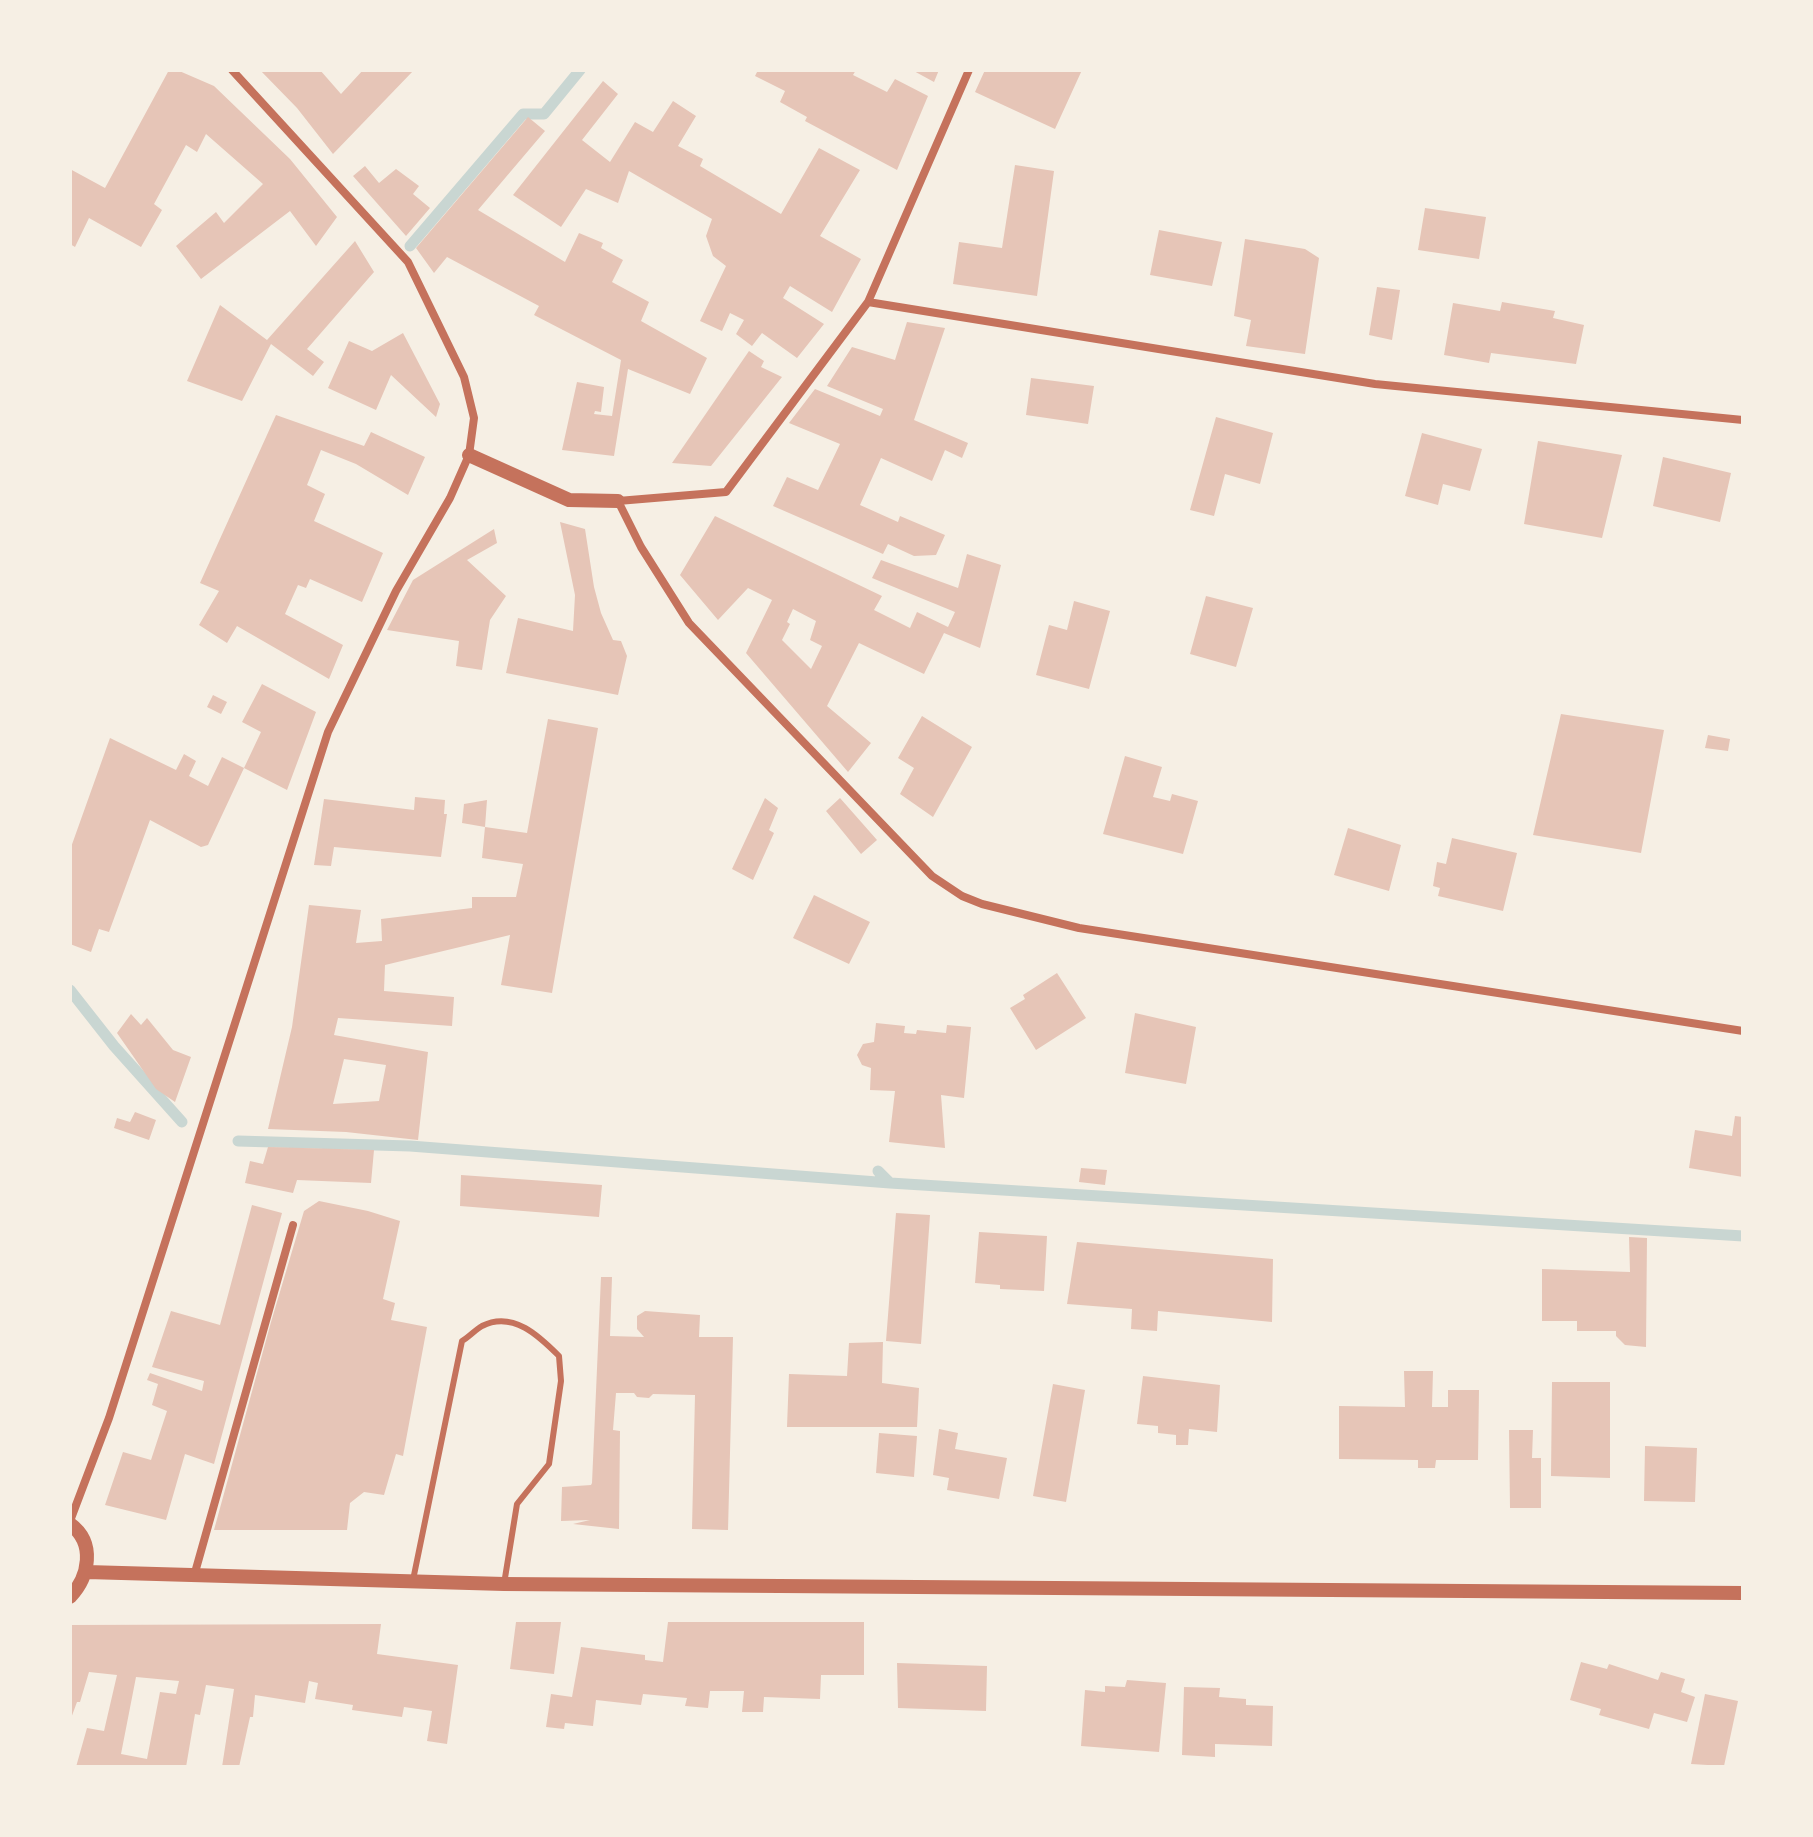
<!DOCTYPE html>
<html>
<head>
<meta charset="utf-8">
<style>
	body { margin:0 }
	#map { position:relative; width:1813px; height:1837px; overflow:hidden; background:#f6efe4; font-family:"Fira Sans",sans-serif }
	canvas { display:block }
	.frame { position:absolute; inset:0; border:72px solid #f6efe4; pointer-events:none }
</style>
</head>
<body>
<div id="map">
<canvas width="1813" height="1837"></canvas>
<div class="frame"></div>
</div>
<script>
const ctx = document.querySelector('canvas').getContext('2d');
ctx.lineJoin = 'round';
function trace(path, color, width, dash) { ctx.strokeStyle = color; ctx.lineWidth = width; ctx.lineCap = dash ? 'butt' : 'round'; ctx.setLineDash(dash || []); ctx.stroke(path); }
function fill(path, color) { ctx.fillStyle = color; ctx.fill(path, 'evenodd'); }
const stream = new Path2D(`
	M410,246L523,114H544L580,70
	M70,990L114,1046L182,1122
	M238,1141L410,1146L890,1183L1743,1236
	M878,1171L890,1183`);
const building = new Path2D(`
	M169,70H177L214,86L290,159L337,217L316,246L290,211L201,279L176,246L216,212L224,223L263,184L206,134L197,152L186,145L154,204L162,210L141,247L89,218L75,247L70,244V169L105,188Z
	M260,70H320L341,94L363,70H414L333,154L297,108Z
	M758,70H856L853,75L887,92L895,79L928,96L897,170L805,121L807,117L780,102L785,91L755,76Z
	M912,70H939L934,82Z
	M985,70H1082L1055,129L975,92Z
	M603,81L618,94L582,140L610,162L635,122L653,132L673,101L696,116L678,146L703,159L700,166L781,214L819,148L860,170L820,236L861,259L832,312L790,286L783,298L824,324L797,358L762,333L752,346L736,334L744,320L730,313L722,331L700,321L726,266L713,256L706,236L712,219L629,171L618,203L586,189L561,227L513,195Z
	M528,117L545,131L478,210L565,262L579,233L603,243L601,248L623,260L612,282L649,302L641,321L707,358L690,394L628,369L614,456L562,450L577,382L604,387L601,412L595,411L594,414L612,416L621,360L534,315L539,306L447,257L434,273L416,248Z
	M1015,165L1054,171L1037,296L953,284L959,242L1002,248Z
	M365,166L379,183L396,169L419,186L413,194L430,208L406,236L353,176Z
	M1425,208L1486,217L1479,259L1418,250Z
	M1159,230L1222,242L1212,286L1150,275Z
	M1245,239L1305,249L1319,258L1305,354L1246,346L1251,320L1234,316Z
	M355,241L374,272L307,349L324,362L313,376L271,344L242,401L187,381L220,305L267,340Z
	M1377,287L1400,290L1392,340L1369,335Z
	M1502,302L1555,311L1553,318L1584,325L1576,364L1491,353L1489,363L1444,355L1453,303L1500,311Z
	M907,322L945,328L914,420L968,443L962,458L945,450L932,481L881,458L860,505L898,522L900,516L945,535L936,555L914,556L888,544L883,554L773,506L787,477L818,490L840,444L789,423L815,389L880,416L883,409L827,386L852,347L895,360Z
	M403,333L440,404L436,417L391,375L376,410L328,388L349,341L372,351Z
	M749,351L764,361L761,367L782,377L711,466L672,463Z
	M1031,378L1094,386L1088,424L1026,415Z
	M276,415L364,446L371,432L425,457L408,495L356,464L321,450L307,485L325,494L314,521L383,553L362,602L310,579L306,588L298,585L285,614L343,645L329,679L237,626L227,643L199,625L219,591L200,583Z
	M1216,417L1273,433L1260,484L1225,474L1214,516L1190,510Z
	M1422,433L1482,449L1470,491L1443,484L1438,505L1405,496Z
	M1538,441L1622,455L1602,538L1524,524Z
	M1663,457L1731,473L1720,522L1653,506Z
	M715,516L882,596L874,610L910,628L917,612L948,627L955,612L872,578L881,560L958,588L967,554L1001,565L980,648L944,633L924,674L859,643L827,706L871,743L848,772L746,653L772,600L748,588L718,620L680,575ZM793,609L816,621L810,640L822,646L811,669L782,640L790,624L787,622Z
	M560,522L585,529L594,587L601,613L613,640L621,641L627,656L618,695L506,673L518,618L573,631L575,595Z
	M494,529L497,543L467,560L506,596L490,620L482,670L456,666L459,641L387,630L413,580Z
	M1206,596L1253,608L1236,667L1190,654Z
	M1074,601L1110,611L1089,689L1036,675L1049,625L1067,630Z
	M262,684L316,712L287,790L244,768L208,845L201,847L150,820L109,932L99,929L91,952L70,944V850L110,738L176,770L184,754L196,761L189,776L208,786L222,757L244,768L261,732L242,722Z
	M213,695L227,702L221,714L207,707Z
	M1561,714L1664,730L1641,853L1533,835Z
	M922,716L972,747L933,817L900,794L914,768L898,758Z
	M548,719L598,728L552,993L501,985L510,935L385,965L384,991L454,997L452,1026L338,1018L334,1035L428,1052L418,1140L346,1132L268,1129L292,1027L309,905L361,910L356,943L382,941L381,919L472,908V897H516L523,864L482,858L485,827L527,833ZM344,1059L386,1065L379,1101L333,1104Z
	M1708,735L1730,739L1728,751L1705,748Z
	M1125,756L1162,767L1153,797L1170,801L1172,794L1198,801L1183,854L1103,834Z
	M415,797L445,800L444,814H447L441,857L334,847L331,866L314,865L324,799L414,810Z
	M765,798L778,808L769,830L774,833L753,880L732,869Z
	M840,798L877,840L861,854L826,811Z
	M487,800L485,827L462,823L464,804Z
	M1348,828L1401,845L1389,891L1334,875Z
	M1452,838L1517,853L1503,911L1438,896L1440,888L1433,886L1437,862L1446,864Z
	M814,895L870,922L849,964L793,938Z
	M1057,973L1086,1018L1036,1050L1010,1008L1025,999L1023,995Z
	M1135,1013L1196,1027L1186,1084L1125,1073Z
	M131,1014L141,1025L147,1018L173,1050L191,1057L175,1102L156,1089L117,1033Z
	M876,1023L905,1026L904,1033L916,1034L917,1030L946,1033L947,1025L971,1027L964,1098L941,1095L945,1148L889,1142L895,1091L870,1090L871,1068L862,1065L857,1055L863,1044L874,1042Z
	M135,1112L156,1120L149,1140L114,1128L117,1118L130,1122Z
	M1735,1116L1743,1117V1177L1689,1168L1695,1130L1732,1136Z
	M268,1147L374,1150L371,1183L297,1180L293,1193L245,1183L250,1161L263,1164Z
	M1081,1168L1107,1170L1105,1185L1079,1182Z
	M461,1175L602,1185L599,1217L460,1206Z
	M319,1201L368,1211L400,1221L383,1299L395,1303L391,1320L427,1327L403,1456L396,1454L384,1495L364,1492L350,1503L347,1530H214L271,1322L304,1211Z
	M252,1205L282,1213L214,1464L185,1454L166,1520L105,1505L123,1452L151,1460L167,1411L152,1405L158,1384L147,1380L150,1373L202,1391L204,1381L152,1367L171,1311L220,1325Z
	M896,1213L930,1215L921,1344L886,1341Z
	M979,1232L1047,1236L1044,1291L1000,1289V1285L975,1283Z
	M1629,1237L1647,1238L1646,1347L1625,1345L1616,1336V1331H1577V1321H1542V1269L1630,1272Z
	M1077,1242L1273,1259L1272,1322L1158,1311L1157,1331L1131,1329L1132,1309L1067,1304Z
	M601,1277H612L610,1336L644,1337L637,1329V1316L645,1311L700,1315L699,1337H733L728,1530L692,1529L695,1395L653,1394L649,1398L637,1397L634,1393H616L613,1430L620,1431L619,1529L573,1524L590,1520L561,1521L562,1487L591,1485L592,1483Z
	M883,1342L882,1383L919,1388L917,1427H787L789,1374L847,1376L849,1343Z
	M1404,1371H1433L1432,1407H1448V1390H1479L1478,1460H1436L1435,1468H1418V1460L1339,1459V1406L1405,1407Z
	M1143,1376L1220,1385L1217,1432L1189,1429L1188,1445H1176V1435L1158,1433V1426L1137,1424Z
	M1552,1382H1610V1478L1551,1476Z
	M1053,1384L1085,1390L1066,1502L1033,1496Z
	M939,1429L958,1433L955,1449L1007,1458L999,1499L947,1490L949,1478L933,1475Z
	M1509,1430H1533L1532,1458H1541V1508H1510Z
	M879,1433L917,1436L914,1477L876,1473Z
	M1645,1446L1697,1448L1695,1502L1644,1501Z
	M516,1622H561L554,1674L510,1669Z
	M668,1622H864V1675H821L820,1699L764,1697L763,1712H742L744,1691H710L708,1708L685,1706L687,1698L643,1694L641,1705L596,1700L593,1726L565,1723L564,1729L546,1727L551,1694L572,1697L581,1647L645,1655V1660L663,1662Z
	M381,1624L377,1654L458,1665L447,1744L427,1741L432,1711L404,1707L402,1717L352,1710L353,1705L315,1699L318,1683L309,1681L305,1703L255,1695L253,1717H250L239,1767H222L234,1689L206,1685L200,1715L195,1714L186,1767H76L87,1728L104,1731L117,1675L89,1672L80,1702H77L70,1721V1625ZM136,1677L179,1681L176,1694L160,1692L147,1759L121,1754Z
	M1581,1662L1607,1669L1609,1664L1658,1680L1661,1672L1685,1679L1681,1692L1695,1697L1687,1722L1654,1713L1649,1729L1599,1715L1601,1709L1570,1700Z
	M897,1663L987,1666L986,1711L898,1708Z
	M1127,1680L1166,1683L1159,1752L1081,1746L1085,1690L1105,1692V1686L1125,1687Z
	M1184,1687L1220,1688L1219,1697L1246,1699V1705L1273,1706L1272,1746L1215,1744V1757L1182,1755Z
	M1705,1694L1738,1701L1724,1766L1691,1764Z`);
const service = new Path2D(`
	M413,1580L462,1341C469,1337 475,1330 482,1326C513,1310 540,1337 559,1356L561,1381L549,1464L517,1504L504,1584`);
const minor = new Path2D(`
	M969,70L868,302L726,492L618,501L641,547L689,623L932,876L962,896L982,904L1079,928L1743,1031
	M868,302L1375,384L1743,420
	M70,1521L109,1418L328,732L396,591L450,498L469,455L474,418L464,377L408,262L232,70
	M194,1576L293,1225`);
const tertiary = new Path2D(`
	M469,455L569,500L618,501
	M70,1524C96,1543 89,1577 70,1597
	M87,1572L504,1584L1743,1593`);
trace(stream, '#c9d6d2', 11);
fill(building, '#e6c5b7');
trace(service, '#c5725c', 6);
trace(minor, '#c5725c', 8);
trace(tertiary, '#c5725c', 14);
</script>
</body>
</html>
